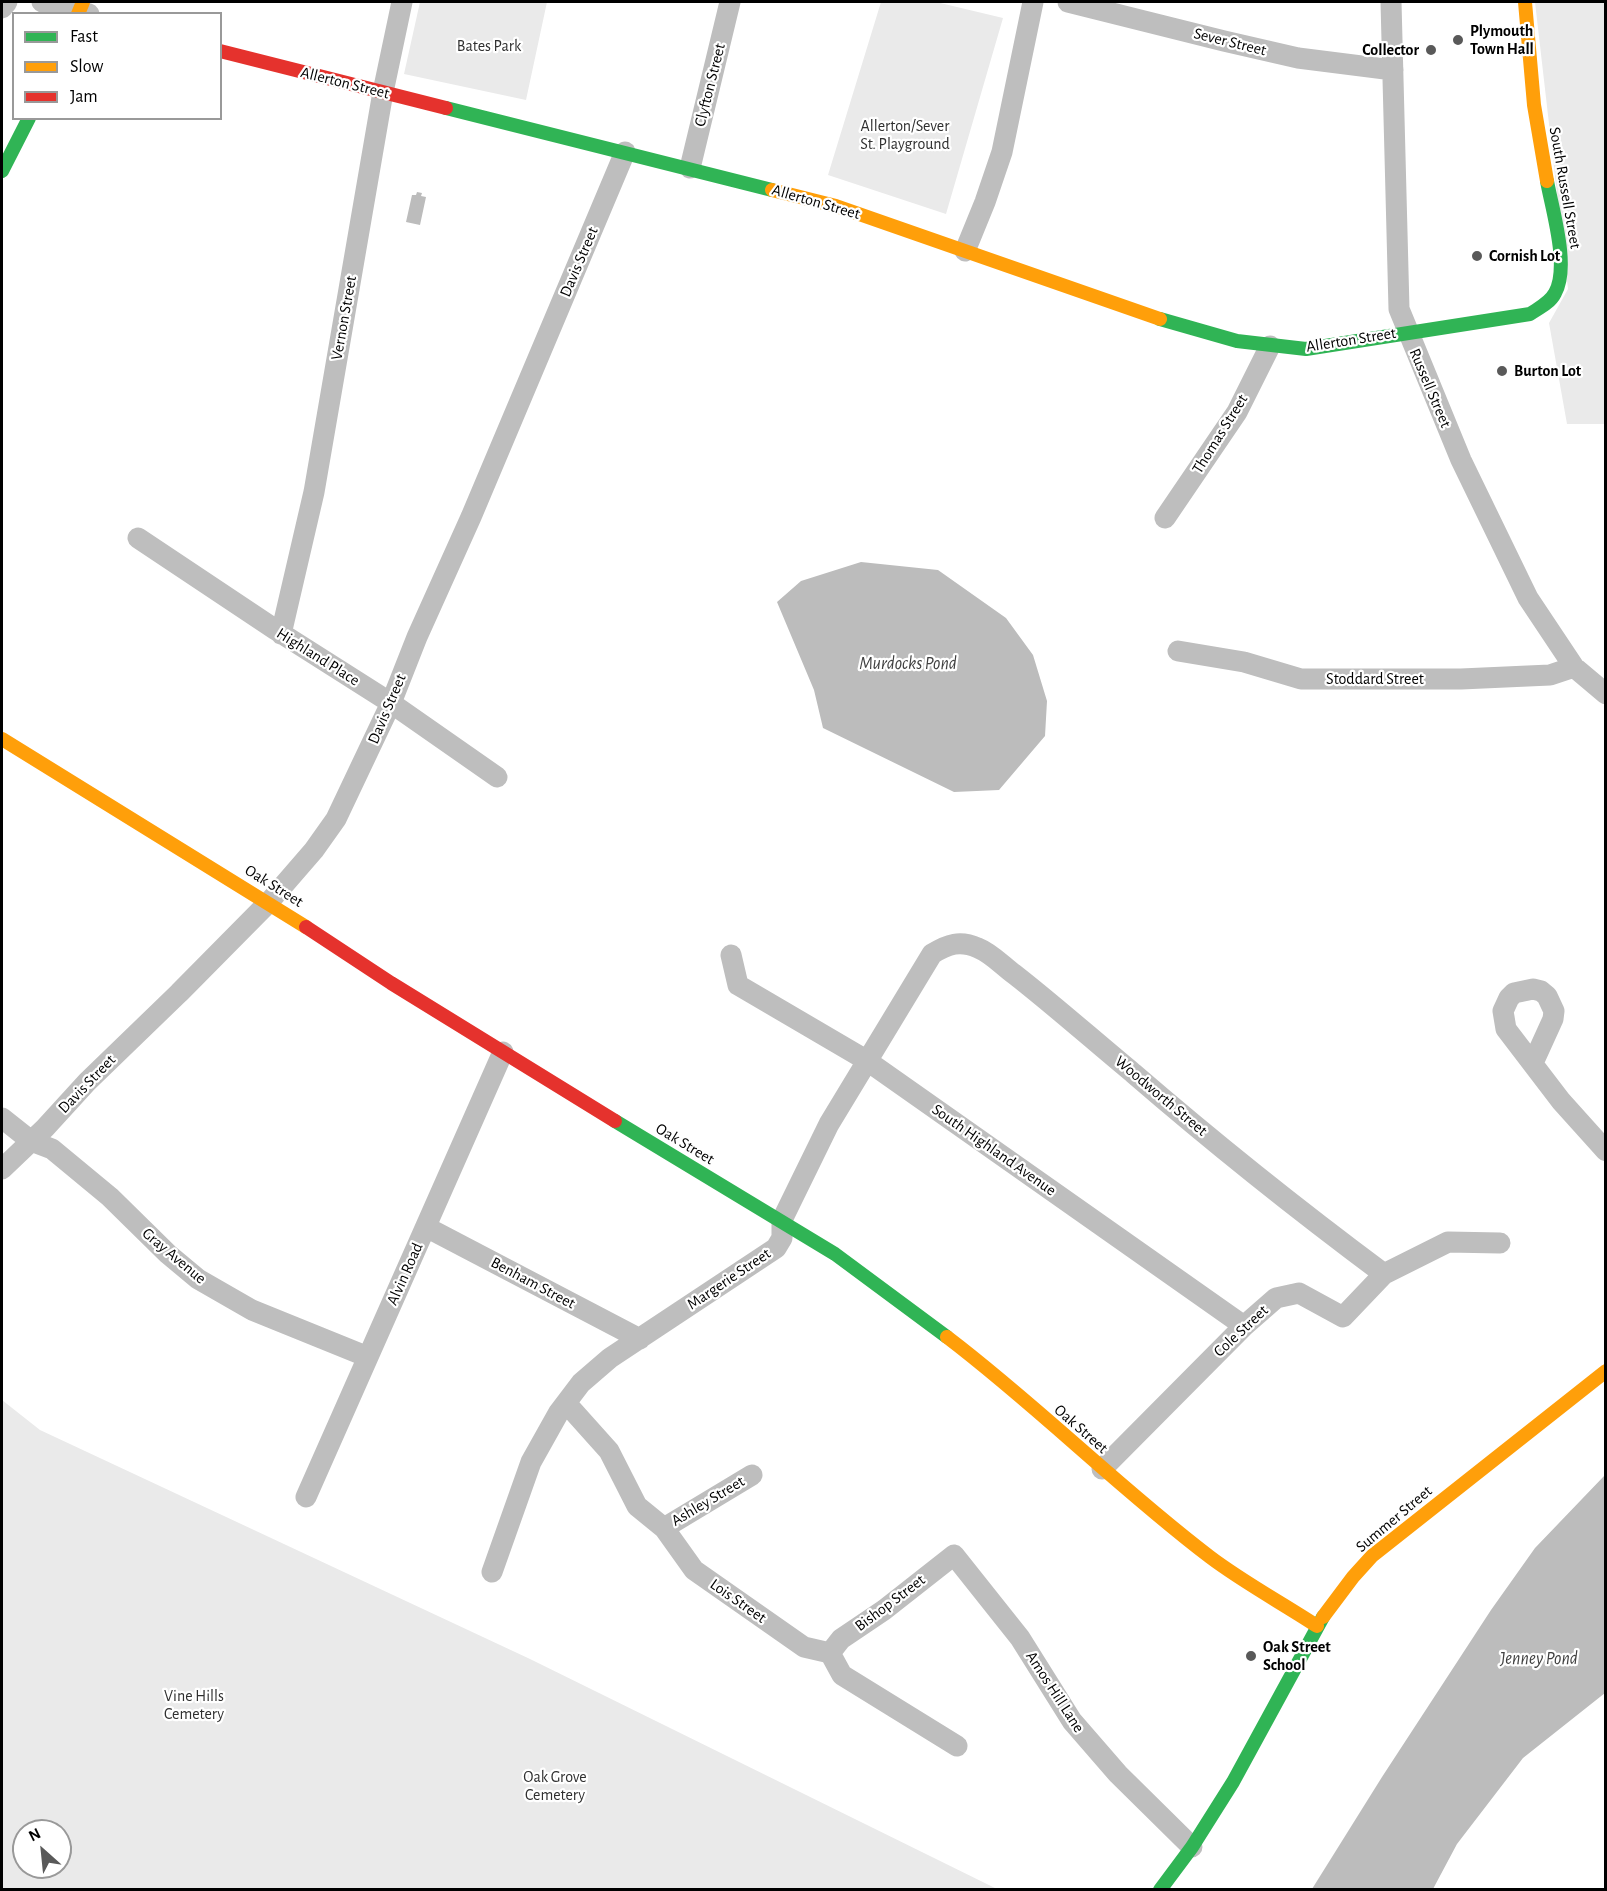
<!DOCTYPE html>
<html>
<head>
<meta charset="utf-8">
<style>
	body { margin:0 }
	#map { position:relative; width:1607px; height:1891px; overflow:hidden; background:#fff; font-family:"Alegreya Sans",sans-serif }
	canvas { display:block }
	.frame { position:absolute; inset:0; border:3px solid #000; pointer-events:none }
	.legend { position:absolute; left:12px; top:12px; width:210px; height:108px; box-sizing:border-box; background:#fff; border:2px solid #999; margin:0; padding:8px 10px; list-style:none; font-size:18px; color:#000 }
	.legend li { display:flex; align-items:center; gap:12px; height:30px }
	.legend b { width:30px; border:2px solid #999 }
	.north { position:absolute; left:12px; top:1819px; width:60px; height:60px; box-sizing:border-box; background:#fff; border:2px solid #999; border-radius:50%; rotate:333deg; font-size:16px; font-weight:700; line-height:24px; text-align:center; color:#000 }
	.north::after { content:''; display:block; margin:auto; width:21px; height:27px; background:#595959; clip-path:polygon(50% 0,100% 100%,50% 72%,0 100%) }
</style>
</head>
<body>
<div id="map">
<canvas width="1607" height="1891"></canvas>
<div class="frame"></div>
<ul class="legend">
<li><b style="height:8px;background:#30b455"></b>Fast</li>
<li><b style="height:8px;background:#ff9f0a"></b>Slow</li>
<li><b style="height:8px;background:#e5322d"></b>Jam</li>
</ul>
<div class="north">N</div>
</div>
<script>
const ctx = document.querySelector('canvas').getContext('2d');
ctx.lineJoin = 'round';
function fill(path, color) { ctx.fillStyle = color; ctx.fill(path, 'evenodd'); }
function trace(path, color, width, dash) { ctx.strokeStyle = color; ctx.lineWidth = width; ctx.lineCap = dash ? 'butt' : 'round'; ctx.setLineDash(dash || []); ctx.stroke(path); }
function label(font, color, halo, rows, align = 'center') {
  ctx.font = font + ' "Alegreya Sans",sans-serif'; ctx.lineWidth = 4.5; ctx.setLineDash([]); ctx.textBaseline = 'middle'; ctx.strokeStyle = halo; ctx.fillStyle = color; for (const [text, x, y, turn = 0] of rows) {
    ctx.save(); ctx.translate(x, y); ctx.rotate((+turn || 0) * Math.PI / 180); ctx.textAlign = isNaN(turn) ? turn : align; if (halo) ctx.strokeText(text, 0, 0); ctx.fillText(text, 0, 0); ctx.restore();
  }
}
const green = new Path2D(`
	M420,2H547L526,100L404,74Z
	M881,2H936L1003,18L946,214L828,175Z
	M1535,2H1605V424H1567L1549,323L1568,289Z
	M2,1400L40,1430L530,1659L997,1889H2ZM24,1831H60V1867H24Z`);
const water = new Path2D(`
	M417,192L422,193L421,196L426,197L420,225L406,222L412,195H416Z
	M861,562L938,570L1006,618L1033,655L1047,701L1045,736L999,790L954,792L823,728L814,690L777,602L801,581Z
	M1605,1475V1693L1523,1758L1457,1844L1433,1889H1312L1382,1777L1491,1610L1535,1548Z`);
const street = new Path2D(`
	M42,2L89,14
	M1068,2L1224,41L1298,58L1393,70
	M1391,2L1399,309L1461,460L1528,598L1574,667L1606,694
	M2,8L7,2
	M690,168L730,2
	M965,251L985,202L1002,152L1033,2
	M1165,518L1237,412L1270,346
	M138,538L276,630L391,703L497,777
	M281,634L314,492L383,92L402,2
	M1178,651L1244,662L1301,679H1461L1550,675L1574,667
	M731,955L738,985L866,1060L1244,1326
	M1533,1063L1553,1019L1554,1011L1547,996L1541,991L1533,989L1514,993L1509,998L1503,1011L1506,1029L1561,1101L1606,1151
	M2,1118L31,1141L52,1149L110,1197L168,1254L198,1279L252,1310L368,1357
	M2,1169L45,1128L87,1082L179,993L269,902L314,850L336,819L391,703L417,637L471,517L625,152
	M426,1227L640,1339
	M566,1403L609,1451L637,1506L664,1528L694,1570L804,1647L830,1653L842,1675L957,1746
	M1102,1469L1244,1326L1276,1298L1299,1293L1343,1317L1384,1274L1448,1242L1500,1243
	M306,1497L503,1052
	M664,1528L752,1475
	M492,1572L531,1462L559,1412L581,1383L610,1358L776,1248L782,1238V1220L829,1124L932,954C948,944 960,940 978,948C991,953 1003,966 1014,974C1055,1006 1093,1040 1133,1073C1214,1143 1298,1210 1384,1274
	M830,1653L841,1639L884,1610L954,1555L1020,1638L1072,1721L1118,1774L1192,1847`);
const fast = new Path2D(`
	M446,108L772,190
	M2,171L29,118
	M1160,319L1237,341L1306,349L1530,314C1539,308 1550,303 1555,293C1570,267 1552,209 1547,181
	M615,1121L835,1254L947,1337
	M1160,1890L1192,1847L1233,1782L1323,1617`);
const slow = new Path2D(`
	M1525,2L1534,105L1547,181
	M78,14L83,2
	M772,190L836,206L1160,319
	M2,739L306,927
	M947,1337C1038,1406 1119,1488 1210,1557C1243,1582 1282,1603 1317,1626
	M1323,1617L1353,1577L1372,1556L1606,1371`);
const jam = new Path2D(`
	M220,51L446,108
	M306,927L391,983L615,1121`);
const markers = [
	[1458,40,6,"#595959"],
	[1431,50,6,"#595959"],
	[1477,256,6,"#595959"],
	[1502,371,6,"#595959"],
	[1251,1656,6,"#595959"]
];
const poiNames = [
	["Plymouth",1470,31],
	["Town Hall",1470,49],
	["Collector",1419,50,"right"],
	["Cornish Lot",1489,256],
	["Burton Lot",1514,371],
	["Oak Street",1263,1647],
	["School",1263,1665]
];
const streetNames = [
	["Sever Street",1230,42,14],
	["Allerton Street",345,83,14],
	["Clyfton Street",710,85,-76],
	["South Russell Street",1565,188,80],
	["Allerton Street",816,202,16],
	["Davis Street",579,262,-67],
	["Vernon Street",344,318,-80],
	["Allerton Street",1351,340,-9],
	["Russell Street",1430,388,67],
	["Thomas Street",1220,434,-58],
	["Highland Place",318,657,32],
	["Stoddard Street",1375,679],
	["Davis Street",387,709,-67],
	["Oak Street",274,886,32],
	["Davis Street",87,1084,-46],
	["Woodworth Street",1161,1096,40],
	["Oak Street",685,1144,31],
	["South Highland Avenue",994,1150,35],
	["Gray Avenue",174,1256,40],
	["Alvin Road",405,1274,-66],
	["Margerie Street",729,1279,-34],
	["Benham Street",533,1283,28],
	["Cole Street",1241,1331,-43],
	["Oak Street",1081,1429,41],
	["Ashley Street",708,1501,-31],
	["Summer Street",1394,1519,-40],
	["Lois Street",738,1601,35],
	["Bishop Street",890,1603,-37],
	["Amos Hill Lane",1055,1692,57]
];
const parkNames = [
	["Bates Park",489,46],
	["Allerton/Sever",905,126],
	["St. Playground",905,144],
	["Vine Hills",194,1696],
	["Cemetery",194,1714],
	["Oak Grove",555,1777],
	["Cemetery",555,1795]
];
const waterNames = [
	["Murdocks Pond",908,664],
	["Jenney Pond",1539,1659]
];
fill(green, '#eaeaea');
fill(water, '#bcbcbc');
trace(street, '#bebebe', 21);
trace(fast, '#30b455', 14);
trace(slow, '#ff9f0a', 14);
trace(jam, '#e5322d', 14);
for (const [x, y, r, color] of markers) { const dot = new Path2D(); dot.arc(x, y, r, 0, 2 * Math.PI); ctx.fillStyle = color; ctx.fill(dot); trace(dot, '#fff', 2); }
label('bold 16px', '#000', '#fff', poiNames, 'left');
label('16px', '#000', '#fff', streetNames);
label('16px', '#2f2f2f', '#fff', parkNames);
label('italic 18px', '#404040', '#fff', waterNames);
</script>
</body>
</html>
